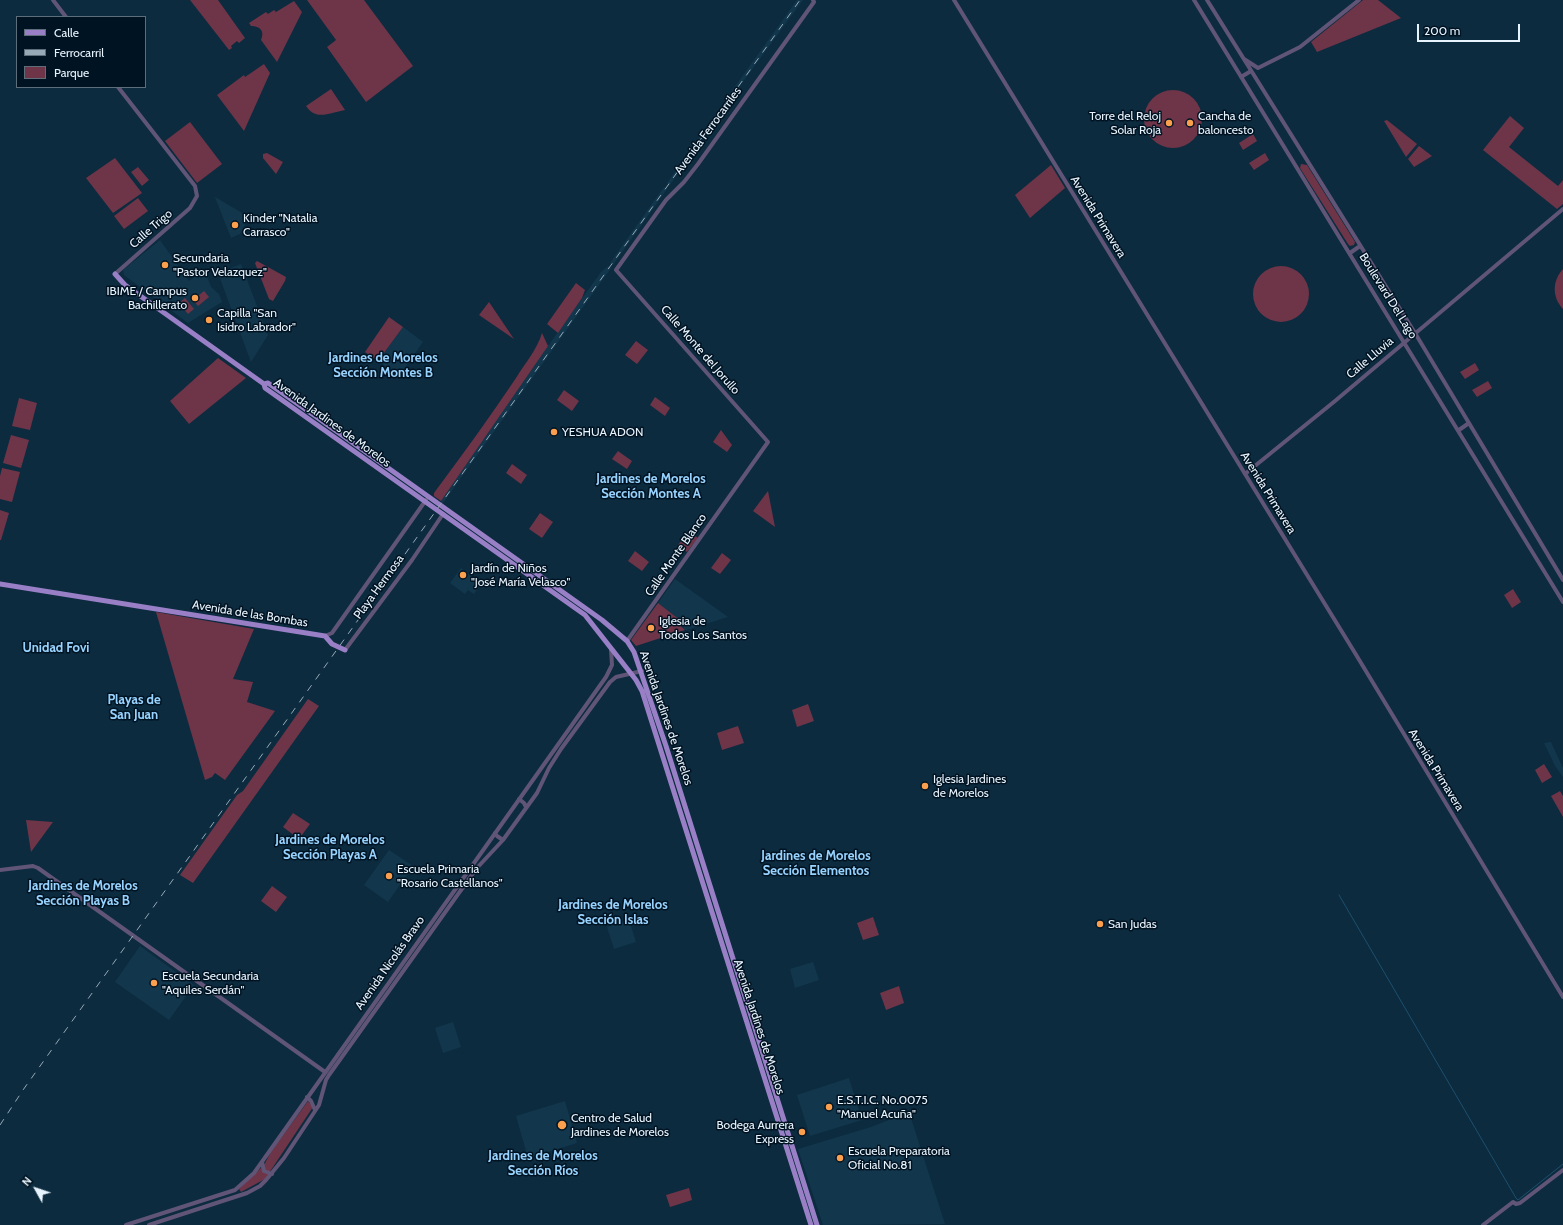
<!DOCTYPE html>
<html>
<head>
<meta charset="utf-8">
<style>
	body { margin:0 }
	#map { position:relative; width:1563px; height:1225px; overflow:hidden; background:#0c2b3f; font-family:Cabin,sans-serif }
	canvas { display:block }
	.legend { position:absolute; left:16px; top:16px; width:130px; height:72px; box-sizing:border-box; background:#001322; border:1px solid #5d6d7a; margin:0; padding:5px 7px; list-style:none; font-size:12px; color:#e8f4fd }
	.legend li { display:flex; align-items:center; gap:8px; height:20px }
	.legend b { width:20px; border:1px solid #5d6d7a }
	.north { position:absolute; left:16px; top:1169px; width:40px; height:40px; -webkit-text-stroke:3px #001322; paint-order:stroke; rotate:310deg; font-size:11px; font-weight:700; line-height:16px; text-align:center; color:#e8f4fd }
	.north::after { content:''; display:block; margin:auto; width:14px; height:18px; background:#e8f4fd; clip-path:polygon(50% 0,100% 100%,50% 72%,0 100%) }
	.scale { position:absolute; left:1417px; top:24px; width:103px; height:18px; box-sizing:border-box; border:2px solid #e8f4fd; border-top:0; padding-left:5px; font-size:12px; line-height:14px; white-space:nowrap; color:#e8f4fd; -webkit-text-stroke:3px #001322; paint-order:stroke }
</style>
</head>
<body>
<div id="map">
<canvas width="1563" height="1225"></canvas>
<ul class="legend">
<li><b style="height:5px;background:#997fc6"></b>Calle</li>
<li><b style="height:5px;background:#96a9b6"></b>Ferrocarril</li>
<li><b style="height:11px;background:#6e3448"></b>Parque</li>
</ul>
<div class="north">N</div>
<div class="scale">200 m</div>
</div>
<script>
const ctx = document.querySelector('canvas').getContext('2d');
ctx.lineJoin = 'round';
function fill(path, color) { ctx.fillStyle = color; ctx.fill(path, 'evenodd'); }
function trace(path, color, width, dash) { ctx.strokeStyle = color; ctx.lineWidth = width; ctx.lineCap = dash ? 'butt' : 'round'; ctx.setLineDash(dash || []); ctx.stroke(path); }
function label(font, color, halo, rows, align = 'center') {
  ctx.font = font + ' Cabin,sans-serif'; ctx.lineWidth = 3; ctx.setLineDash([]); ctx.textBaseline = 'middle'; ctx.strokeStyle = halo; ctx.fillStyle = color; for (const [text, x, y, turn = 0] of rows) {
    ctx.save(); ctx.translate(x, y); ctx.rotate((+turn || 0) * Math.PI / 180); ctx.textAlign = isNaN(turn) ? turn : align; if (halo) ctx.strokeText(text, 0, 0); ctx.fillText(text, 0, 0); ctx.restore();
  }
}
const built = new Path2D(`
	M797,0H803L734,94L731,92Z
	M730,94L733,97L669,186L667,183Z
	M664,187L667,189L613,265L610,263Z
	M215,197L249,217L240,234L231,238Z
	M160,240L189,281L209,267L208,279L211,287L219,294L222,302L188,323L124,275L123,270Z
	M241,264L268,335L251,362L218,273Z
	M608,266L611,268L443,503L441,501L548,346L601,272Z
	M403,327L423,342L399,376L378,361Z
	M461,568L481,583L474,594L468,590L465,594L450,583Z
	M675,579L728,617L686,630L677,624L680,620L658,603Z
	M1551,742L1563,768V777L1555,766L1544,743Z
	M389,850L413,866L388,902L364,885Z
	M629,920L636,942L614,949L607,927Z
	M140,946L194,985L169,1020L115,982Z
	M813,962L819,980L795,988L790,969Z
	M453,1022L461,1047L443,1053L435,1028Z
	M849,1078L862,1120L810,1136L797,1095Z
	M565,1101L577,1143L528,1158L516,1116Z
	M909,1112L945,1224L823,1225L798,1149L871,1127Z`);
const green = new Path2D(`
	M190,0H218L245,38L239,43L237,41L231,46L232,48L229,50Z
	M307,0H364L413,66L366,102L327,47L336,40Z
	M1363,0H1378L1401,18L1317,52L1311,42Z
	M294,1L302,12L277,62L261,40C265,31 260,26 251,26L249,23L266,12L268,14L274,10L276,12Z
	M264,64L270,73L244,131L217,95L244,75L245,77Z
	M331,89L345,110C329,113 316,121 306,106Z
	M1144 119a29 29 0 1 1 58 0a29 29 0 1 1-58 0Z
	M1510,116L1524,128L1509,147L1558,186L1563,180V204L1557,209L1483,150Z
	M1387,120L1417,144L1406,157L1384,121Z
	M190,122L222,164L197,183L165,141Z
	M1253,134L1257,141L1243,150L1239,143Z
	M1419,146L1432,156L1414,167L1408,159Z
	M267,153L283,162L276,174L263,158V154Z
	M1265,153L1269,160L1254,170L1249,163Z
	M115,158L142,193L113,213L86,178Z
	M1301,164L1307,165L1355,242L1354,245L1350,246L1348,244L1300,168Z
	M1051,165L1065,188L1030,218L1015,195Z
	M138,167L149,180L142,186L131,172Z
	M138,198L148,211L124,229L114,216Z
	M257,261L286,277L285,281L273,301L269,299L255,263Z
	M1253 294a28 28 0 1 1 56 0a28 28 0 1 1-56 0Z
	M1563,269V309C1552,297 1552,281 1563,269Z
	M576,283L585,290L582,298L558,333L547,324Z
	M204,291L209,297L198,306L193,300Z
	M185,298L194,309L188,314L179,303Z
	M489,302L514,339L479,315Z
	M389,317L403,327L378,361L365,352Z
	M542,333L548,346L441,501L434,496V493C462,455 490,417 516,378C525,363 537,350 542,333Z
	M636,341L648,350L637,364L625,355Z
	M218,358L246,378L189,424L170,401Z
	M1475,363L1479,370L1465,379L1460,372Z
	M1488,381L1492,388L1477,397L1472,390Z
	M564,390L579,401L572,411L557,400Z
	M655,397L670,408L665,416L650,405Z
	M19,398L37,403L30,430L12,426Z
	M721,430L732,445L727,452L713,442Z
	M11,435L29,440L21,468L3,463Z
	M618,451L632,461L627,469L612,459Z
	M512,464L527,475L521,484L506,473Z
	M2,468L20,472L12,502L0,499V476Z
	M768,491L775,527L753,511Z
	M0,510L9,513L1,540H0Z
	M540,513L553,522L542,538L529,529Z
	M689,531L698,538L687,552L678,545Z
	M635,551L649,562L642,571L628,561Z
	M722,553L731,560L720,574L711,568Z
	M1513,589L1521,602L1512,608L1504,595Z
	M658,603L680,620L678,624L685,630L636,646L631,640Z
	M156,612L254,629L233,679L253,682L247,702L275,711L225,780L215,773L212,777L205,780Z
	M308,699L319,706L193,883L180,875L237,795L243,791Z
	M808,704L814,721L797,727L792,710Z
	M738,726L744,743L722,750L717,733Z
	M1544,764L1552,777L1542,783L1535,770Z
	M1560,791L1563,796V817L1551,796Z
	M293,813L310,824L299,839L283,827Z
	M26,820L53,822L31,852Z
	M272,886L287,897L276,912L261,901Z
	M873,917L879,935L863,940L857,923Z
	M899,986L904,1003L886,1010L880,993Z
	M308,1101L313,1107L265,1179L241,1192L239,1189L264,1165L271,1152Z
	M689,1188L692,1200L670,1207L666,1195Z`);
const stream = new Path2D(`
	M1339,895L1516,1198L1518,1200L1563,1164`);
const minor = new Path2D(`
	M53,0L66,17
	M954,0L1355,653L1563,997
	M1194,0L1563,602
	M1207,0L1415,333L1563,580
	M1244,59L1258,68L1300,47L1359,0
	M1241,77L1251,71
	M1350,253L1360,246
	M115,274L190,208L197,196L195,186L118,87
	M1459,430L1469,423
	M1245,474L1335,401L1563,209
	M325,636L332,633L426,500
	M627,641L768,442L616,270L666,200L684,182L698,164L814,2L813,0
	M345,650L412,560L443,514
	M519,799L524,803L526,807
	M495,833L497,836L503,840
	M0,870L33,866L38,868L325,1072
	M307,1097L311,1101L315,1110
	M262,1162L264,1171L272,1174
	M126,1225L235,1190L254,1173L606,677L612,665L611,649
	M149,1225L247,1193L260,1186L266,1180L284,1158L319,1105L326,1080L329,1075L476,869L503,840L537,793L549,768L561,749L610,682L616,677L642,671
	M1483,1225L1513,1202L1516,1204L1520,1203L1563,1170`);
const major = new Path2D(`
	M115,274L125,285L264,384L265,388L585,615L636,680L642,691L811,1225
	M264,384L268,383L315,416L602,620L627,641L634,652L666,746L817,1225
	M0,584L325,636L332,644L345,650`);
const rail = new Path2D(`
	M0,1125L23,1090L800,0`);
const markers = [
	[1169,123,4,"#fa9f4e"],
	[1190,123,4,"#fa9f4e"],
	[235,225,4,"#fa9f4e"],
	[165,265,4,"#fa9f4e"],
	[195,298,4,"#fa9f4e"],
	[209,320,4,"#fa9f4e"],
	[554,432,4,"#fa9f4e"],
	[463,575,4,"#fa9f4e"],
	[651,628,4,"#fa9f4e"],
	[925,786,4,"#fa9f4e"],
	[389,876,4,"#fa9f4e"],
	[1100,924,4,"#fa9f4e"],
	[154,983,4,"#fa9f4e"],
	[829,1107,4,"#fa9f4e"],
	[562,1125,5,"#fa9f4e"],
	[802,1132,4,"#fa9f4e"],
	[840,1158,4,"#fa9f4e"]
];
const poiNames = [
	["Torre del Reloj",1161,116,"right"],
	["Solar Roja",1161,130,"right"],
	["Cancha de",1198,116],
	["baloncesto",1198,130],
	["Kinder \"Natalia",243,218],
	["Carrasco\"",243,232],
	["Secundaria",173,258],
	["\"Pastor Velazquez\"",173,272],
	["IBIME / Campus",187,291,"right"],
	["Bachillerato",187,305,"right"],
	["Capilla \"San",217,313],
	["Isidro Labrador\"",217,327],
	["YESHUA ADON",562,432],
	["Jardín de Niños",471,568],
	["\"José María Velasco\"",471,582],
	["Iglesia de",659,621],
	["Todos Los Santos",659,635],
	["Iglesia Jardines",933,779],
	["de Morelos",933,793],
	["Escuela Primaria",397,869],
	["\"Rosario Castellanos\"",397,883],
	["San Judas",1108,924],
	["Escuela Secundaria",162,976],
	["\"Aquiles Serdán\"",162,990],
	["E.S.T.I.C. No.0075",837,1100],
	["\"Manuel Acuña\"",837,1114],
	["Centro de Salud",571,1118],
	["Jardines de Morelos",571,1132],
	["Bodega Aurrera",794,1125,"right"],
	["Express",794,1139,"right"],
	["Escuela Preparatoria",848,1151],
	["Oficial No.81",848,1165]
];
const streetNames = [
	["Avenida Ferrocarriles",708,131,-54],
	["Avenida Primavera",1098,217,58],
	["Calle Trigo",151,229,-41],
	["Boulevard Del Lago",1388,296,58],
	["Calle Monte del Jorullo",700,350,49],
	["Calle Lluvia",1370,358,-40],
	["Avenida Jardines de Morelos",332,423,36],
	["Avenida Primavera",1268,493,58],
	["Calle Monte Blanco",676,555,-55],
	["Playa Hermosa",379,587,-54],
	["Avenida de las Bombas",250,614,9],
	["Avenida Jardines de Morelos",666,718,71],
	["Avenida Primavera",1436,770,58],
	["Avenida Nicolás Bravo",390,963,-55],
	["Avenida Jardines de Morelos",759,1027,72]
];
const neighbourhoodNames = [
	["Jardines de Morelos",383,358],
	["Sección Montes B",383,373],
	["Jardines de Morelos",651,479],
	["Sección Montes A",651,494],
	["Unidad Fovi",56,648],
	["Playas de",134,700],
	["San Juan",134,715],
	["Jardines de Morelos",330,840],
	["Sección Playas A",330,855],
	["Jardines de Morelos",816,856],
	["Sección Elementos",816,871],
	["Jardines de Morelos",83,886],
	["Sección Playas B",83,901],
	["Jardines de Morelos",613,905],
	["Sección Islas",613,920],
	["Jardines de Morelos",543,1156],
	["Sección Ríos",543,1171]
];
fill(built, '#12374d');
fill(green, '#6e3448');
trace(stream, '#1d506f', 1);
trace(minor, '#615577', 4);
trace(major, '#997fc6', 5);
trace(rail, '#96a9b6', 1, [7, 7]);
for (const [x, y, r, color] of markers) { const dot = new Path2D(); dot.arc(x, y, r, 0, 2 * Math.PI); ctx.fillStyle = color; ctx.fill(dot); trace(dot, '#001322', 1.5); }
label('12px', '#e8f4fd', '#001322', poiNames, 'left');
label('12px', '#e8f4fd', '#001322', streetNames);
label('bold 13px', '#97d3fe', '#001322', neighbourhoodNames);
</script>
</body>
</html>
